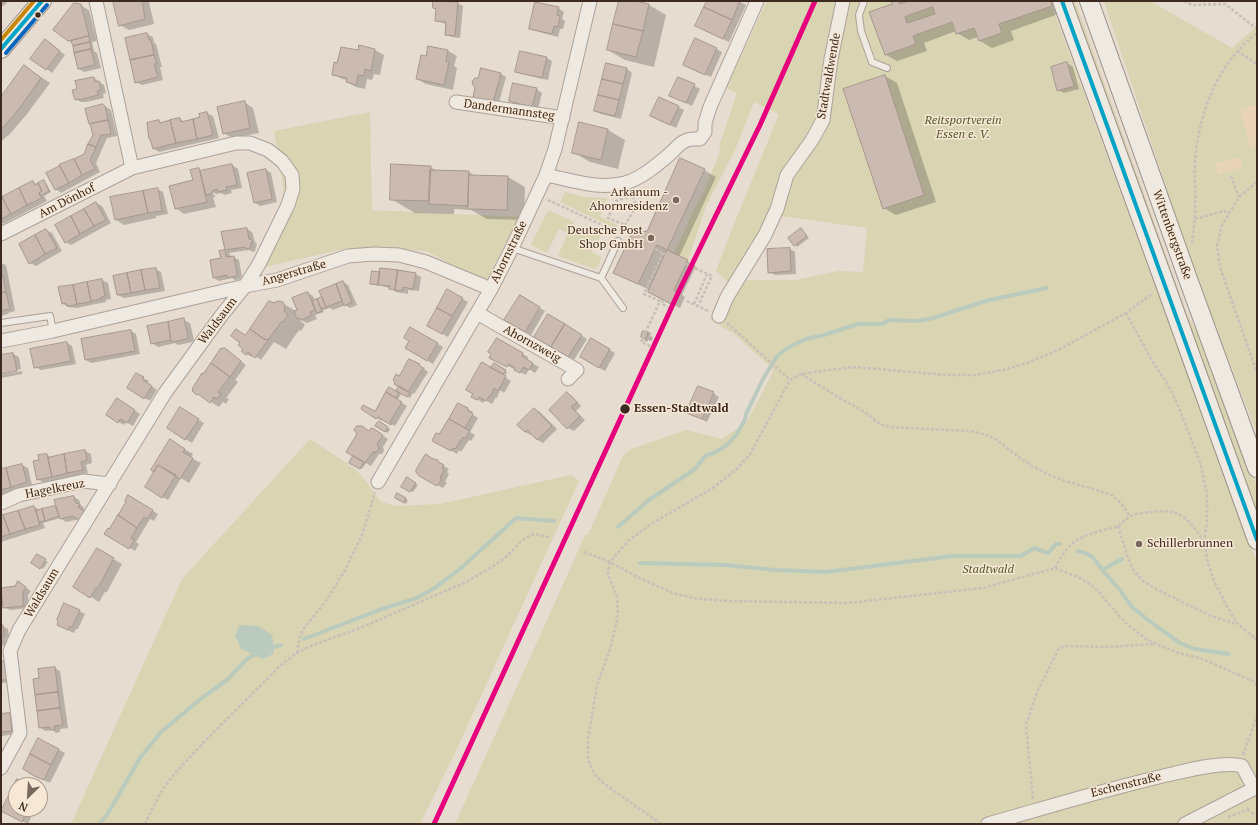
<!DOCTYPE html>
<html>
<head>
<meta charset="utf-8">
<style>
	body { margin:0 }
	#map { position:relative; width:1258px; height:825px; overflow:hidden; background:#e6dcd0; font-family:"PT Serif",serif }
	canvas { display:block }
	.frame { position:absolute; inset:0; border:2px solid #3c291f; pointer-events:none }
	.north { position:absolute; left:8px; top:777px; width:40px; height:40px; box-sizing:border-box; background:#f7e8d6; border:1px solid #ac9c8d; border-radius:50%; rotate:205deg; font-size:11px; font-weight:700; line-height:16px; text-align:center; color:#3c291f }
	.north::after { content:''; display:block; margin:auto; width:14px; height:18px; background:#78685d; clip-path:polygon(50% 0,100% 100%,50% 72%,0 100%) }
</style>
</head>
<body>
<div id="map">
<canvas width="1258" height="825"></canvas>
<div class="frame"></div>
<div class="north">N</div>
</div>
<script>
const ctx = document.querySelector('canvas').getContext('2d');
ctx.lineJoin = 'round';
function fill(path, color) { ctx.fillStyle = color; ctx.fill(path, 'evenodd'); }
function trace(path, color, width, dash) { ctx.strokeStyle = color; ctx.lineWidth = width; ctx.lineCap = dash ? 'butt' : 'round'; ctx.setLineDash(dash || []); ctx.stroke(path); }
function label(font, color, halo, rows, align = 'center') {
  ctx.font = font + ' "PT Serif",serif'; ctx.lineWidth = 3; ctx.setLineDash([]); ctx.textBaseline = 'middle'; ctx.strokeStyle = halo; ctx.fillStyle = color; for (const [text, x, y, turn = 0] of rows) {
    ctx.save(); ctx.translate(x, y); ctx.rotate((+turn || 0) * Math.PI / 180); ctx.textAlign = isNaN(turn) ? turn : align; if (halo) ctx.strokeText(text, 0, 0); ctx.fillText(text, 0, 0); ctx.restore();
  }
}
const green = new Path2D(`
	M767,1H839L832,79L848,1H1050L1257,562V824H455L575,558L585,535H588L623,456L629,450L686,430L722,439L746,423L774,370L733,333L710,320L729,283L716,271L730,234L779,114L754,102L735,150L706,206L688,260L674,254L695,207L705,190L719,154L720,143L737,93L726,88ZM781,216L867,228L863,272L838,271L795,280H744L764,248Z
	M1069,1H1075L1187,314L1208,352L1257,487V524Z
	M1104,1H1150L1232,48L1257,26V433L1193,268Z
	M370,112L372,210L519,217L486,282L426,251L349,248L260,268L286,204L274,131Z
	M565,192L584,197L607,198L600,217L617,225L616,229L560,202Z
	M550,211L574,222V225L576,227H580L583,226L601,234L592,252L602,258L597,268L594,269L558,256L568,233L559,229L547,253L531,245L546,214L547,212Z
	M310,439L354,468L366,481L381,502L397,506L440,504L571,475L579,481L455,753L420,824H71L182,579Z`);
const sand = new Path2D(`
	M1257,104V146L1251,148L1239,110Z
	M1239,157L1243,167L1218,175L1215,164Z`);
const water = new Path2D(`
	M240,625L258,626L272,635L274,647L273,654L263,659L241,649L235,635Z`);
const shadow = new Path2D(`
	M1,1H8L4,6L1,5Z
	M114,1L149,2L154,24L129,30L120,25Z
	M434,1L457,3L463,6L460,38L452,37L446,34L447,24L442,23L436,20L437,10L434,8Z
	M620,1H632L649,5L666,15L654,67L625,60L608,50Z
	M708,1H738L746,5L729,42L702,29Z
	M892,1H1060L1064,12L1011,31L1014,40L992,48L980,41L978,37L969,40L957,33L956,31L924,43L927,51L897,61L886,55L893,4Z
	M80,5L89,10L97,41L92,42L94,51L97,53L101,68L84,72L79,69L73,43L68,40Z
	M558,8L564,12L562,19L565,21L563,29H560L558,37L536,31L530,28Z
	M147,34L153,37L154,43L156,44L162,67H160L163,80L142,85L136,82Z
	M696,39L722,52L711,77L690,68Z
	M51,44L65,55L52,73L32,58Z
	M360,46L375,50L384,55L380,75L374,74L372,80L367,79L365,89L356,87L347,82V80L342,79L333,74L338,64L359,51Z
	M429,47L448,51L457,56L454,66L457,68L453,90L426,84L417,79L426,58Z
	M547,58L552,61L548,80L522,74L516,71Z
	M1067,63L1073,67L1079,89L1064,93L1058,90Z
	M24,66L50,83L27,114L9,135L1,141V99Z
	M627,69L632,73L621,119L601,114L595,111Z
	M501,74L506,77L498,106L480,101Z
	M885,76L897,83L936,202L896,215L884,208Z
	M94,78L104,85L106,93L103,94L104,98L86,102H81L76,99L78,89Z
	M679,78L700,89L692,106L676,98Z
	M536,89L542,93L538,109L516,104L510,101Z
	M244,102L253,108L259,133L232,138L224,133Z
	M103,105L111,110L117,136L107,138L96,163L100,172L61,193L56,189L85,155L94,135L91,124L89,123Z
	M678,107L684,110L676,128L657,119Z
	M207,113L213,116L219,138L159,152L153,148L159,121L163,123L180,119L185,122L201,118L200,115Z
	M580,123L608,130L625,140L618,169L590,162L573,152Z
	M232,165L238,169L242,188L231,190L232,193L225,195L221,193L217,194L218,195L213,192V194L216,197H213L216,207L184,214L176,208L194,181L199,169L204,172Z
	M430,167L439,172H469L475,176L508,177L525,187L524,220L487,219L471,210L454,209V214L415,213L391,199Z
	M266,170L271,173L277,202L260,206L254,202Z
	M704,170L716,177L679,257L696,266L682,295L685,297L680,308L658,297L650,290L626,279L615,272L638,234L647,231Z
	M33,182L38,185L44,182L46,183L51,192L44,196L47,201L3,224L1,222V199Z
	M157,189L163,192L168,214L156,216V218L124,225L116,220Z
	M96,203L102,206L111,223L71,245L66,242Z
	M247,229L252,232L255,242L257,244L255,251L253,252L249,250L229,253L231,257H233L239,260L242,277H240L242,279L235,280L232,278L219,281L214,278L222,259L221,252L227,251L226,250Z
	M801,229L809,238L797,247L789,238Z
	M46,230L52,233L62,251L36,266L30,263Z
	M790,249L795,252L796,274L775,275L769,272Z
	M1,263L6,265L15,311L8,313V314L1,316Z
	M155,269L161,272L165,291L124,298L118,295Z
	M415,274L421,277L419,291L408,290V294L396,292L390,288L373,284Z
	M102,280L108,283L111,299L106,300V302L81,307L78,308L68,307L62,303Z
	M343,282L348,285L357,305L350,308L345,305L333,310L330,308L323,310L324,312L315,315L317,319L307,323L299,319L305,325L301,331L299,330L286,349L274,342L261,360L254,355L252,357L246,354L244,349L246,336L274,305L282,303L298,312L308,293L313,296L315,300L323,297L321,291Z
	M447,291L468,302L448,337L428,325Z
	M520,296L545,311L531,335L506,320Z
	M548,315L587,339L574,360L536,336Z
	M184,320L190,323L194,340L192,342L178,345L175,343L158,347L152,343Z
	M411,328L443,347L433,364L406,348L411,340Z
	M645,330L651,333L650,336L653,337L652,341L648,340L647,342L641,339L645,340L646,338L642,336Z
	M131,331L136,334L140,354L91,363L86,360Z
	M497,339L528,357L527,360L539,367L535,373L529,369L526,375L496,360Z
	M591,339L615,353L605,371L581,357Z
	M67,343L72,346L76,364L41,370L35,367Z
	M225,349L246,365L235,380L238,382L226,398L229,399L226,404L223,402L219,407L193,391Z
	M13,354L19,357L21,369L1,373V356Z
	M409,361L425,368L424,369L428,372L414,394L413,393L410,398L402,393L397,400L407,406L395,426L397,427L384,420L382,421L377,418L375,412L389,388L396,392L399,388V377Z
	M495,364L507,372L506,375L501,372L500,374L511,381L504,393L500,390L497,398L496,397L492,404L485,400L483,403L477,399Z
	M22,371V374L1,378V375Z
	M136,374L149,381L147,383L157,390L150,401L128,388Z
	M567,393L573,397L581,406L576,411L585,420L574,431L568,428Z
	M713,393L719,397L707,422L693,415Z
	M123,403L140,414L133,426L126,422L124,425L107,415Z
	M459,404L473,412L472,414L478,418L470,432L475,435L471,441L469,440L461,452L459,450L457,454L434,440L439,436Z
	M180,409L204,423L192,443L168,428Z
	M535,409L540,412L557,429L543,443L538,440L532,434L531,435L525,432L519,425Z
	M379,422L390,429L388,433L377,426Z
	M370,432L379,433L388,439L383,447L384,451L382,454H379L371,466L366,463L362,469L350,462L353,457L358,434Z
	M179,446L193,454L191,458L201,463L189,483L181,478L168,500L146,487Z
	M85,451L91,454L92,463L86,465L88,473L44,483L38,479L40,460L47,455L52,458Z
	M434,460L443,464L444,466L449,469L447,472L449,474L445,482L447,483L443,488L419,475Z
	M22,465L28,468L32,485L1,495V471Z
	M407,478L418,485L413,492L403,486Z
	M398,494L408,500L406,504L396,497Z
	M74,497L79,500L81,505L85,509L82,510L89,515L85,522L80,519L66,522L60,518L43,523L45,528L1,542V517L34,507L40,510L55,507L57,508Z
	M128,497L158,514L154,521L150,519L136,542L139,544L135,551L106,534L110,530L127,502Z
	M98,550L122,564L107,592H105L99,602L75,587Z
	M37,555L48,562L43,569L33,563Z
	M24,586L31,591L28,595V608L10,610L4,607Z
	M79,611L85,614L78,629H76L74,633L63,628Z
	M1,625L8,629L9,638H6L7,645L1,646Z
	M4,662L10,665L12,682L1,683V663Z
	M55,668L60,671L68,728L60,729V732L56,733L52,730L45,731L40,727V679Z
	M10,714L15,718L17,734L1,736V715Z
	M39,740L65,753L50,783L41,779L24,769Z
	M18,781L26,785H16V809H35L28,824L2,811Z
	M40,792L43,794L40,800Z`);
const stream = new Path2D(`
	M618,527L649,500L695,469L705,456L716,452L728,444L736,435L745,420L746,414L763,379L777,356L789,347L806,339L824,335L858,324H882L889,320L918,321L933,318L989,300L1047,288
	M1078,551C1092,554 1095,559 1102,570L1122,559
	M640,563L725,565L775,570L826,572L952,556H1021L1034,548L1048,553L1056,544H1060
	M1102,570L1120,590L1132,607L1148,620L1180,643L1195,649L1229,654
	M304,639L382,609L417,598L436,587L461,568L516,518L554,521
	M270,648L281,645
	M99,824L107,815L140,758L161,732L203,697L227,680L247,659L256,654`);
const building = new Path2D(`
	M113,1H142L145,19L119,26Z
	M433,1L458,2L455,36L445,35L446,22L435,21L436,9L433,8Z
	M619,1H636L649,4L643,31L613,24Z
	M707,1H740L732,20L704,7Z
	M891,1H899L900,4L908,1H1051L1052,6L999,24L1002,33L979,41L974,28L956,34L952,22L913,36L916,44L885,55L869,12L892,4ZM933,7L935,14L907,23L905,17Z
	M535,2L559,7L557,15L560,16L558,27L554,26L552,34L529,29Z
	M74,3L81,4L89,36L68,41L53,30Z
	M704,7L732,20L723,39L695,26Z
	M613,24L643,31L636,57L607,50Z
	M147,33L149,40H151L154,55L130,60L125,38Z
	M89,36L90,42L73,46L71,41Z
	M695,38L717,48L705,75L683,65Z
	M45,39L60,51L46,70L30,59Z
	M90,42L91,49L74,53L73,46Z
	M359,45L375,49L371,71L365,69L364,76L358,75L356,85L346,82L347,78L332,75L334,62L337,63L341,47L358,50Z
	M428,46L448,50L446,61L449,62L444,85L416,79L421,55L426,56Z
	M91,49L95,65L78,69L74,53Z
	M520,51L547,57L542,78L515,72Z
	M154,55L157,64H154L158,77L135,83L130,60Z
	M1067,62L1074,86L1057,91L1051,67Z
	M606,63L627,68L623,84L602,79Z
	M24,65L41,78L19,109L1,130V97Z
	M481,68L501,73L493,103L473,98L475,87L473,85L472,81L475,78H478Z
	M885,75L924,195L883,209L843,89Z
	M93,77H94L95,82L99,81L101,90L97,91L98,95L79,100V99L75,100L72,90L77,89L75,81Z
	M678,77L695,84L686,103L669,96Z
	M602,79L623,84L619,100L598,95Z
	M513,83L537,88L532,107L509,101Z
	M598,95L619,100L615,116L594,111Z
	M659,97L679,106L670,125L650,116Z
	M245,101L250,128L223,134L217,107Z
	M103,104L105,106L108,120L89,124L85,109Z
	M207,112L213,135L197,139L193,119L200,117L199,114Z
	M180,118L181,122L193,119L197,139L176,143L170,120Z
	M108,120L111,134L101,135L96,147L88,144L93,135L90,124Z
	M159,120L160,123L170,120L176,143L153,149L150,139H149L147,123Z
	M579,122L608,129L601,160L572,153Z
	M88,144L96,147L90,160L95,169L82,175L74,159L84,154Z
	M680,158L705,169L667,250L657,245L638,284L613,273L633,231L638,233L647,231Z
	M74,159L82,175L69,183L59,165Z
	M232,164L237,185L226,187L227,190L218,192L217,189L212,191L213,193L206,195L200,171Z
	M391,164L431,166L429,201L390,200Z
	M60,166L69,183L55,190L46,173Z
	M199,168L207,202L175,209L169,186L193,180L190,170Z
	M266,169L272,199L254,203L247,173Z
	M430,170L469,171L468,206L429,204Z
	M469,175L508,176L507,210L468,209Z
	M44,180L49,191L40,196L39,193L42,191L38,183Z
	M33,181L35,185L38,183L42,191L39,193L42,198L27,205L19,188Z
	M19,188L27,205L11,214L2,197Z
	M158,188L162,211L148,213L143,191Z
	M143,191L148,213L115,220L110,197Z
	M2,197L11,214L1,219V198Z
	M96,202L106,220L94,226L84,209Z
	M84,209L94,226L80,234L71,216Z
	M71,216L80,234L65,243L55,225Z
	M247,228L249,239L252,240L253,243H251L250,248L247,249L245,247L225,250L221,232Z
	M801,228L807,236L794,246L788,238Z
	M46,229L57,248L45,254L35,235Z
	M35,235L45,254L29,264L19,244Z
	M790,248L791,271L768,273L767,249Z
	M225,250L226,257L234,256L237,275L235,277L234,276L229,278L227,277V275L213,278L210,260L221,258L219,251Z
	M667,250L688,260L674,290L677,291L671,304L648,292Z
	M156,268L160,288L145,290L141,270Z
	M380,268L398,270L395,290L389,289L390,286L378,285Z
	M141,270L145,290L131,293L127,273Z
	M398,270L416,273L413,289L403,287L402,291L395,290Z
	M372,271L380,272L378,285L370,284Z
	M127,273L131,293L117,295L113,276Z
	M3,276L6,292L1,293V277Z
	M102,279L105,296L101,297V299L91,301L87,282Z
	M343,281L352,302L344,306L336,284Z
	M87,282L91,301L90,302L77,304L73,285Z
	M336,284L342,301L326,307L319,291Z
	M73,285L77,304L72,306H67L66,303L62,304L58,287Z
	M447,289L463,298L452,316L437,308Z
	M6,292L10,309L3,310V312H1V293Z
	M308,292L315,310L310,312L312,315L301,320L300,318L297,319L294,311L297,310L292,298Z
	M520,295L540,307L525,332L504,320Z
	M322,297L326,307L321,309L317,299Z
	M317,299L322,311L317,313L312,301Z
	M269,301L274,303L278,301L283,302L285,306L284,311L288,315L283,322L282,321L268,340L264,339L250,329Z
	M437,308L452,316L442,334L427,326Z
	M548,314L565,324L551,347L534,337Z
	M184,318L188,337L187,339L171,342L168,322Z
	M168,322L171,340L151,344L147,326Z
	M565,324L582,335L568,357L551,347Z
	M410,327L438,343L427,361L405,348L409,341L404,338Z
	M236,329L245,335L250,329L264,339L268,340L255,358L248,352L246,355L241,351L243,349L238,345L240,343L231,336Z
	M131,330L135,351L85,360L81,339Z
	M643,331L648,333L646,339L641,337Z
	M497,338L523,353L522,356L533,363L529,370L523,367L520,373L514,370L515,368L509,364L507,367L489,358L491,354L488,352Z
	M591,338L610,349L599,368L580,357Z
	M67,342L71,361L34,368L30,349Z
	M225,348L241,361L230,377L211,363L220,349Z
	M13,353L17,371L1,374V355Z
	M409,359L420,364L419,365L423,368L408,392L394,384L395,382L393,380L396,374L399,376Z
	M482,362L506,376L498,391L494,388L491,395H490L486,401L479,397L477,400L471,397L473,394L466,390Z
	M211,363L230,377L218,392L221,394L217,399L214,397L210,403L198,394L197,395L192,391L193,390L192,389L202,373L203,374Z
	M494,363L506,370L503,374L491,368Z
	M136,373L144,377L142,379L152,386L144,399L127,388Z
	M399,386L410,393L407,397L396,391Z
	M698,386L714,392L702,419L686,413Z
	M389,387L399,393L396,398L386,392Z
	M386,392L402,402L390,422L392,423L391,425L378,417L376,419L361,409L363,405L375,411Z
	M567,392L577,402L571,407L580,416L567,429L549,410Z
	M117,398L135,410L127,423L120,419L118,423L106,415Z
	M458,403L468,408L467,410L473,414L465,428L449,419Z
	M180,407L199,419L185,440L167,428Z
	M534,408L552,426L537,440L527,430L525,432L517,425Z
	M449,419L470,431L465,439L463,437L455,449L453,448L451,451L432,441L436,433L439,434Z
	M379,421L388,427L385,432L375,426Z
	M357,426H362L369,431L371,428L374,429L383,435L377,444L379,448L378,450L376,452H373L365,463L346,452L357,434L354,430Z
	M170,439L185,449L183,452L193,458L180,479L158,465L154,472L151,470Z
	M85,450L87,460L81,462L83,470L67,473L64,454Z
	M47,454L52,477L37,480L33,461L39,460L38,455Z
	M64,454L67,473L52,477L48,458Z
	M426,454L433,459L438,460V462L444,465L442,468L444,470L440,478L442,479L437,486L419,476L416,472V470Z
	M353,456L364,462L360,469L349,463Z
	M22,464L27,482L11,487L6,468Z
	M158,465L176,475L162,498L145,487Z
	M6,468L11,487L1,490V469Z
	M407,477L416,483L410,492L401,487Z
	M397,493L406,498L404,503L395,498Z
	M128,495L153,510L147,519L144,517L137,528L118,515L126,502L125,501Z
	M74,496L75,502L77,504L78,503L80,506L78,507L79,508L84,511L79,520L73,516L60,519L54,500Z
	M34,506L40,525L25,529L18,511Z
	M55,506L59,516L45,521L42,509Z
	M42,509L45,521L39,522L36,511Z
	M18,511L25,529L10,534L3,515Z
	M3,515L10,534L1,537V516Z
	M118,515L137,528L131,538L134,540L129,549L104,534L108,528L109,529Z
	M97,548L114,558L98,588H96L90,598L73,587Z
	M37,554L46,559L40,569L31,563Z
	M18,581L26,587L23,592V606L3,608L1,588L15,586Z
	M64,603L80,610L72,627L70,626L68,630L57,625L58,621L57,620Z
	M1,625H3L4,635H1V642Z
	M1,661H4L5,667H8L9,677H6L7,680H1Z
	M55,667L58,692L35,695L33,679L39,678L38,669Z
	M58,692L60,708L37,711L35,695Z
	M60,708L63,725L54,726L55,729L50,730V727L39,728L37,711Z
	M10,713L12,731L1,732V714Z
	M38,738L59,749L51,765L30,754Z
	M30,754L51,765L44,780L34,776L23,769Z
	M17,779L29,784L16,785V799L9,795Z
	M9,795L16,799V809H28L22,822L1,811Z`);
const path = new Path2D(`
	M1184,1L1192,5L1225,4L1257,29
	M1237,51L1257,64
	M1231,176L1236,190L1239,197
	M1257,182L1239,197L1222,225L1217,246L1220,267L1257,373
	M548,200L617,232
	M1195,219L1224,211L1229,214
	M622,233L625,225L608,218L616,201L633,195L636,207L625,225
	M1192,243C1193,232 1195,221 1195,209C1196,193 1194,177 1195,161C1198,122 1211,81 1237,52C1243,45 1250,39 1257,33
	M655,249L665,254
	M686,264L712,276L698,306
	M663,300L662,304L668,307
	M687,301L708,311
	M694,304L707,274
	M1126,313L1154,364L1167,383L1177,403L1200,462L1207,495V521L1204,542L1208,563L1214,581L1226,605L1238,624L1257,640
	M727,323L790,380L801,374L829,370L855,367L946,375H975L1003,370L1027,363L1060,349L1126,313L1153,293
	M650,346L641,342L660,301L644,294L663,253
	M801,374L838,397L865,412L880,424L891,427L971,431L987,435L997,440L1017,456L1032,466L1048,474L1065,481L1100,491L1112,495L1121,503L1130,516
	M1118,526L1128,558L1134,571L1143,581L1158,590L1211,616L1237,624
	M584,552L610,562L637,577L673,593L698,599L728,601L848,603L983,588L1055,568L1080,578L1091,585L1100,593L1112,608L1129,626L1146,639L1156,644L1179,653L1203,659L1253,681L1257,685
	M1055,568C1067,545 1074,538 1100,531C1105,529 1112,529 1118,526C1122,524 1125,519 1129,517C1135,513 1144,513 1150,512C1181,508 1188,518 1204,542
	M297,653L300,636L304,628L326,601L345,570L363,533L375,492
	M1243,755L1257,716
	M1033,799L1026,725L1037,692L1059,648L1065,646L1107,647L1155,644
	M1247,810L1257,816
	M1228,817L1247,810L1249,806
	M145,824L153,807L163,789L176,772L207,739L283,663L297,653L308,647L360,628L464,583C478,575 494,567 507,556C514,550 521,539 531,535C536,533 543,536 549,537
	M661,824L603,783L595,775L588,760V739L597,685L610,649L617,620L618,610L617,597L608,574L610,562L628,541L651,524L713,488L738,468L750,454L790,380`);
const lane = new Path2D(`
	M864,1L859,15L861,31L872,62L887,68
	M512,248L601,278L618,241
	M601,278L623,308
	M1,323L50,316L53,331`);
const street = new Path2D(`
	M96,1L132,168
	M456,102L563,118
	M546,175C571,180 599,190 625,183C642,178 657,165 671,153C675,149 680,143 685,141C690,138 694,139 700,139L705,132V123L710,107L757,1
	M1,234L132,168L236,143H250L268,150L282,161L292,175L293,189L288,205L259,264L245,286L221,316L165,393L19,630L10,651L20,733L1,768
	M477,313L577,370L568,379
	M719,316L727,297L765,235L777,209L787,175L812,140L823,120L831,59L843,1
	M1,341L53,331L245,286L277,280L348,256L374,254L399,255L426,262L491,289
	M378,482L491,289L512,248L546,175L555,149L590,1
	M1,503L19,495L83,481L110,484
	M988,824C1051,806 1113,787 1176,773C1193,769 1226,761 1242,766L1254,788
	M1185,824L1257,787`);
const secondary = new Path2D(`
	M1062,1L1165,284L1257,540
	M1089,1L1188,279L1257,468
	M1,49L42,1`);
const bus1 = new Path2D(`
	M1062,1L1257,540
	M1,49L42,1`);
const bus2 = new Path2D(`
	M6,53L47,5`);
const bus3 = new Path2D(`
	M1,40L34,1`);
const rail1 = new Path2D(`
	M434,824L680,289L760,125L815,1`);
const markers = [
	[38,15,3.5,"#3c291f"],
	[676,200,4,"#78685d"],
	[651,238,4,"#78685d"],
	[625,409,5.5,"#3c291f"],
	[1139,544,4,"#78685d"]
];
const streetNames = [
	["Stadtwaldwende",829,76,-80],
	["Dandermannsteg",509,110,8],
	["Am Dönhof",67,201,-27],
	["Wittenbergstraße",1172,235,70],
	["Ahornstraße",509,252,-64],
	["Angerstraße",294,273,-16],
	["Waldsaum",218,321,-53],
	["Ahornzweig",532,344,29],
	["Hagelkreuz",55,489,-11],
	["Waldsaum",42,593,-59],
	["Eschenstraße",1126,785,-14]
];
const parkNames = [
	["Reitsportverein",963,121],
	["Essen e. V.",963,135],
	["Stadtwald",988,570]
];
const poiNames = [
	["Arkanum -",668,193],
	["Ahornresidenz",668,207],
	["Deutsche Post",643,231],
	["Shop GmbH",643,245],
	["Schillerbrunnen",1147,544,"left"]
];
const stopNames = [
	["Essen-Stadtwald",634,409]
];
fill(green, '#d9d4b2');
fill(sand, '#ead4b7');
fill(water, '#bacbbe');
fill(shadow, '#0003');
trace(stream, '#bacbbe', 4);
fill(building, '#cabab0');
trace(building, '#a7978e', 1);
trace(lane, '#aca198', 8);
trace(street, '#aca198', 15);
trace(secondary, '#9b9188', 20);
trace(path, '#c7bfb8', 2.5, [3, 2]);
trace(lane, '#eee9e1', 6);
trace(street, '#eee9e1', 13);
trace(secondary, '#eee9e1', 18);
trace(bus1, '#03a3c5', 4);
trace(bus2, '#0065bd', 4);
trace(bus3, '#c88708', 4);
trace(rail1, '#e6007e', 5);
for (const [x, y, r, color] of markers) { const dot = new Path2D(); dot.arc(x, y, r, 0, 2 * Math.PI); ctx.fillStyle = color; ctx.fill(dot); trace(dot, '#f7e8d6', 1.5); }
label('12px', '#3c291f', '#f7e8d6', streetNames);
label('italic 12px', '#545925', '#f7e8d6', parkNames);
label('12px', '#3c291f', '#f7e8d6', poiNames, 'right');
label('bold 12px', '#3c291f', '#f7e8d6', stopNames, 'left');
</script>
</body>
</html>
